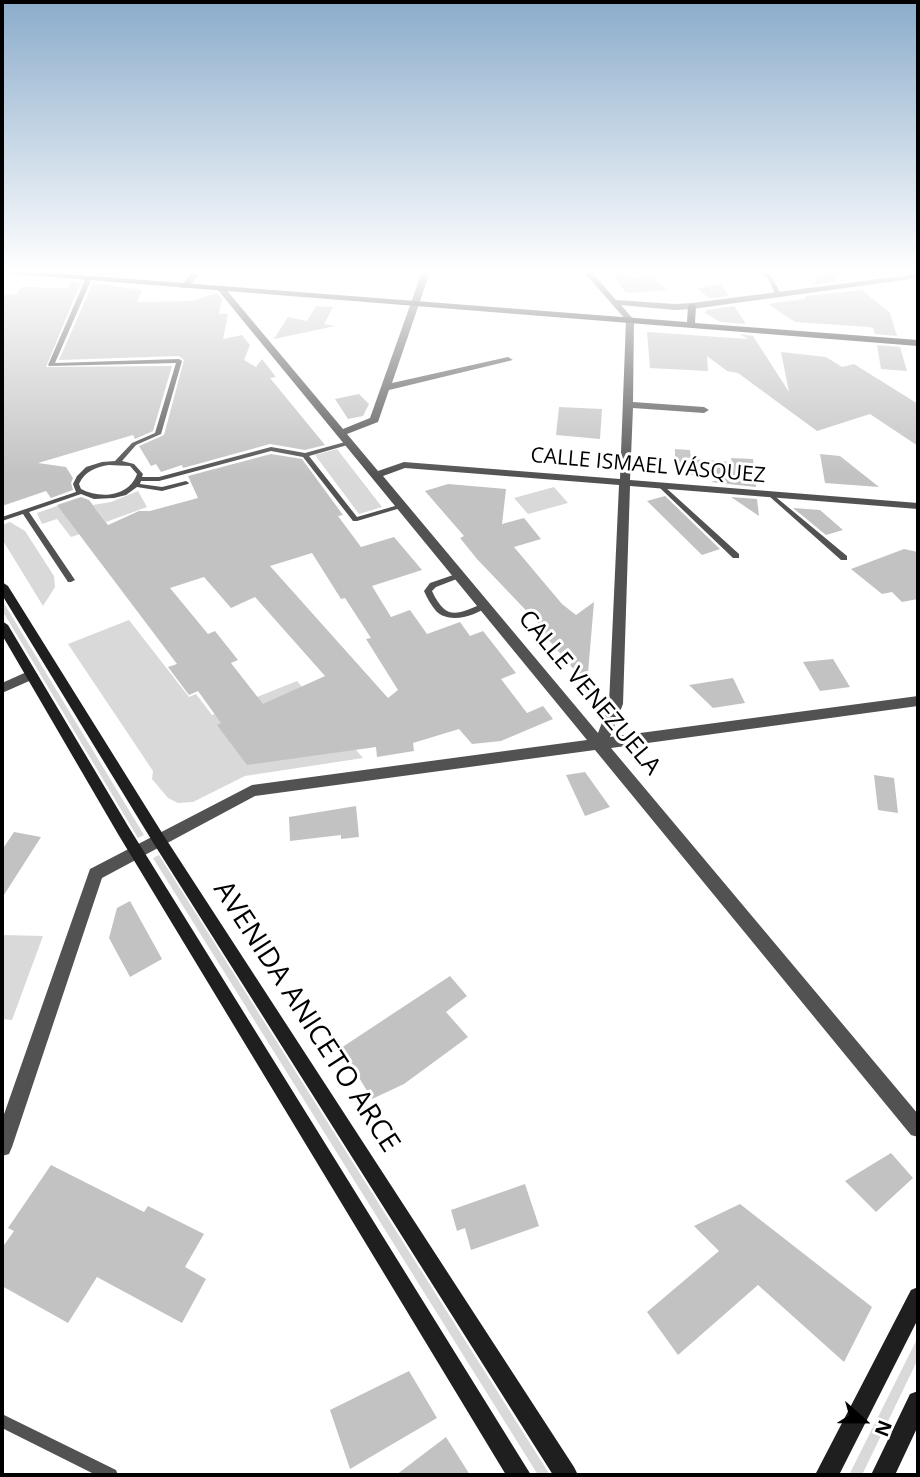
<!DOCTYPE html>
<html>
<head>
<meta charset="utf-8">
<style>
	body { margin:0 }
	#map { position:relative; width:920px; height:1477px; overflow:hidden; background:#fff; font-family:"Open Sans",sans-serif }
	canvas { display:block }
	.frame { position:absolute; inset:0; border:4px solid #000; pointer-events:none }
	.north { position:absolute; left:829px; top:1386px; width:70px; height:70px; -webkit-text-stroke:5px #fff; paint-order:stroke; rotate:111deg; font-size:19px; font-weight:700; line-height:28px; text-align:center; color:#000 }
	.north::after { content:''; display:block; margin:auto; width:24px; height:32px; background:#000; clip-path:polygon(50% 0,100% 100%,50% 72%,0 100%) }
</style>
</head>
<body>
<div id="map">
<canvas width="920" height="1477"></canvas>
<div class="frame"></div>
<div class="north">N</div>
</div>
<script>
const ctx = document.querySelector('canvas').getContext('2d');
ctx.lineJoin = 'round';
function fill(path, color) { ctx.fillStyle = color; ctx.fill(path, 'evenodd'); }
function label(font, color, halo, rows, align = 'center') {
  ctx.font = font + ' "Open Sans",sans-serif'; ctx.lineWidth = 6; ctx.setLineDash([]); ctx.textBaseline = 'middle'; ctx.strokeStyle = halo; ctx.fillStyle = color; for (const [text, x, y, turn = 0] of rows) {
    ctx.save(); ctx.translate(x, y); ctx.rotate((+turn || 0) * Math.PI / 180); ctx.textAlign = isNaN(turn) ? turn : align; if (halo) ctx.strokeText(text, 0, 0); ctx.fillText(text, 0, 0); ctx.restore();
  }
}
const green = new Path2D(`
	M337,449L382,507L359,514L315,455Z
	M554,487L568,503L528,514L514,498Z
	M138,491L147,507L106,522L93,505L111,502Z
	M65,503L80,534L71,537L57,519L42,524L37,513Z
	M10,522L25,531L54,576L55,587L43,606L2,539V525Z
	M2,600L144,835L138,838L2,610Z
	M129,620L189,697L196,694L212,715L297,681L363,758L245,776L193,802L178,803L168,798L152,779L153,771L68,644Z
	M159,855L550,1475H538L153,858Z
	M2,935L43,936L12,1020L2,1019Z
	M918,1337V1359L862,1475H849Z`);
const building = new Path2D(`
	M70,269H131L124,276L70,272Z
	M609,269H623L633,278L651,276L667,290L630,293L625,292Z
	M823,269H843L834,282L813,285Z
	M70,281L81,282L46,367L172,366L153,431L135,439L133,435L38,463L66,467L73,478L71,483L73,490L51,498L46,491L2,506V295L17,294L21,287L69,288Z
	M93,283L142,290L137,302L192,301L217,293L222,299L219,314H228L223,339L242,335L250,345L244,360L256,367L262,359L276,377L270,378L325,445L305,450L270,444L183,468L182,465L161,472L156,464L151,466L139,446L164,435L184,360L179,356L59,360Z
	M721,284L728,296L709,298L697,288Z
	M862,290L890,313L897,336L875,334L873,328L869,327L795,322L768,304L804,299L806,296Z
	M316,306L333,307L324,324L335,326L274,339L288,317L307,321Z
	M734,306L746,324L720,322L705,313L707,310Z
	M647,332L748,339L739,334L753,336L789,392L781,352L826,357L842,367L854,364L918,404V446L870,414L817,431L738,373L727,371L707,356L708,371L650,368Z
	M877,345L900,347L907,371L881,369Z
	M359,394L369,404L363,416L348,419L335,399Z
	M559,407L602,409L600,439L556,435Z
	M675,449L690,450L691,459L732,462L731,458L753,459L756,487L711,482L725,478L675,473Z
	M271,454L302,459L343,515L338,516L361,547L394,537L422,570L372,586L391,617L410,610L427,634L460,622L470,636L483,631L516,673L501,679L527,713L543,706L553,719L501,741L472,744L459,729L413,743L414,751L377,757L376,747L247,765L217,725L221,723L198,691L189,695L168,667L177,664L57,505L81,497L89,500L108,525L139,511H150L198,498L188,476ZM312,553L341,599L345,598L371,638L366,639L398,690L388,698L270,566ZM204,577L231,608L255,597L325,676L263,704L231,663L238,660L215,631L208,634L170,588Z
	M820,454L840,456L879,487L825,483Z
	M448,484L506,489L502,524L524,518L541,539L514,547L562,604L576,615L594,602L587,685L536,625L539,624L477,559L460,538L464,536L425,491Z
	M665,496L720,549L702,555L647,501Z
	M731,497L757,499L759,516Z
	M793,508L820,510L843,530L826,535Z
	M904,549L918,552V599L902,602L892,592L882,594L851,569Z
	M833,659L850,687L820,691L803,662Z
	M733,678L745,703L713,708L689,685Z
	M585,772L610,807L585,816L566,775Z
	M874,775L894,778L898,813L878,810Z
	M356,806L359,837L341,839V835L290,841L289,817Z
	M14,832L41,837L2,898V850Z
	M130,901L162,959L130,977L109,938L117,908Z
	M450,976L467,996L446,1012L468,1037L404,1084L372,1099L341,1048Z
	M891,1153L913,1178L876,1212L845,1181Z
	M51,1165L144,1212L148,1206L204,1234L185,1267L206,1279L182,1323L97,1277L68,1323L2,1286V1248L14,1231L8,1228Z
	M525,1184L539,1226L471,1250L465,1228L457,1231L451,1210Z
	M740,1204L872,1307L844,1362L758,1285L678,1355L647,1312L719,1251L694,1226Z
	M409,1371L437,1418L350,1469L330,1410Z
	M446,1437L470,1475H396Z`);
const service = new Path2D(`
	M760,271C772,272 775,284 781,294L780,295H776L767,277L760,273Z
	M89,276L92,278L55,363L179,359L182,361L161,434L136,445L122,461L134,464L143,474L142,477H159L271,447L305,453L349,441L352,443L351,444L309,456L357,517L402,504L404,505V507L357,521H353L303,457L271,451L159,481H141L140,484L162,487L186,481L189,483L188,484L162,491L137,487L126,495L114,498L94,499L81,494L29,512L75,580L71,582H68L23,514L2,521V517L76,492L73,484L77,476L86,467L102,462L115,461L132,443L155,433L176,363L49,366L48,365L86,278ZM109,465L130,466L137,474C129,497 100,499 81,489L79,484C85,471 96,467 109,465Z
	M662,485L664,486L739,554V558H733L660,488L659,487Z
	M771,493L847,556V560H841L769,496V494Z
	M459,573L463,575L462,577L436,587L432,591C447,623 458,613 485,603L489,606C476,615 450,625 436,611C431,605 427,598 424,591L430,583Z
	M2,1414L116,1470L118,1475H96L2,1428Z`);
const minor = new Path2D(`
	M195,269H203L188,288H182L181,286Z
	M423,269H431L392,383L508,357L513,360L389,390L378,422L347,434L378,471L404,462L620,479L626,320L581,269H589L616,300L675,304L692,303L918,274V278L692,309L675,310L621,305L634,320L633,402L704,407L709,410L704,413L633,408L630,480L918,503V509L630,486L623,704L610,737L918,696V706L611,748L918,1114V1137L911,1135L595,750L255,796L102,878L12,1147L9,1154L2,1156V1120L90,869L252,785L587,740L217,289L224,287L343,429L370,418ZM405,468L619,485L609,704L598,733L383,476Z
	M31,670L38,675L36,678L2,693V683Z`);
const secondary = new Path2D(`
	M2,269L687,322L688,306L692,303L696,306L695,323L918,340V346L2,273Z
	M2,582L8,586L164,836L574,1467L578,1475H553L154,844L2,595Z
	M2,621L8,625L128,826L531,1475H506L118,834L2,635Z
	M918,1287V1319L839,1475H815L911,1290Z
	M918,1391V1426L895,1475H871L910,1394Z`);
const farStreetnames = [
	["CALLE ISMAEL VÁSQUEZ",648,466,5]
];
const streetNames = [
	["CALLE VENEZUELA",589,693,50]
];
const nearStreetnames = [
	["AVENIDA ANICETO ARCE",306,1017,57]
];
fill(green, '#d9d9d9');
fill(building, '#c2c2c2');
fill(service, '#525252');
fill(minor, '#525252');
fill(secondary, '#1f1f1f');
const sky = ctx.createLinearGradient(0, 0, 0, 476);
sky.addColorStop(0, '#8baccb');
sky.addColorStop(0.57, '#fff');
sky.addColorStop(1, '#ffffff00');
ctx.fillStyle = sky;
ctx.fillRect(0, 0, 920, 476);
label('21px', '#000', '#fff', farStreetnames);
label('24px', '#000', '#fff', streetNames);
label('28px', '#000', '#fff', nearStreetnames);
</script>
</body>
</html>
